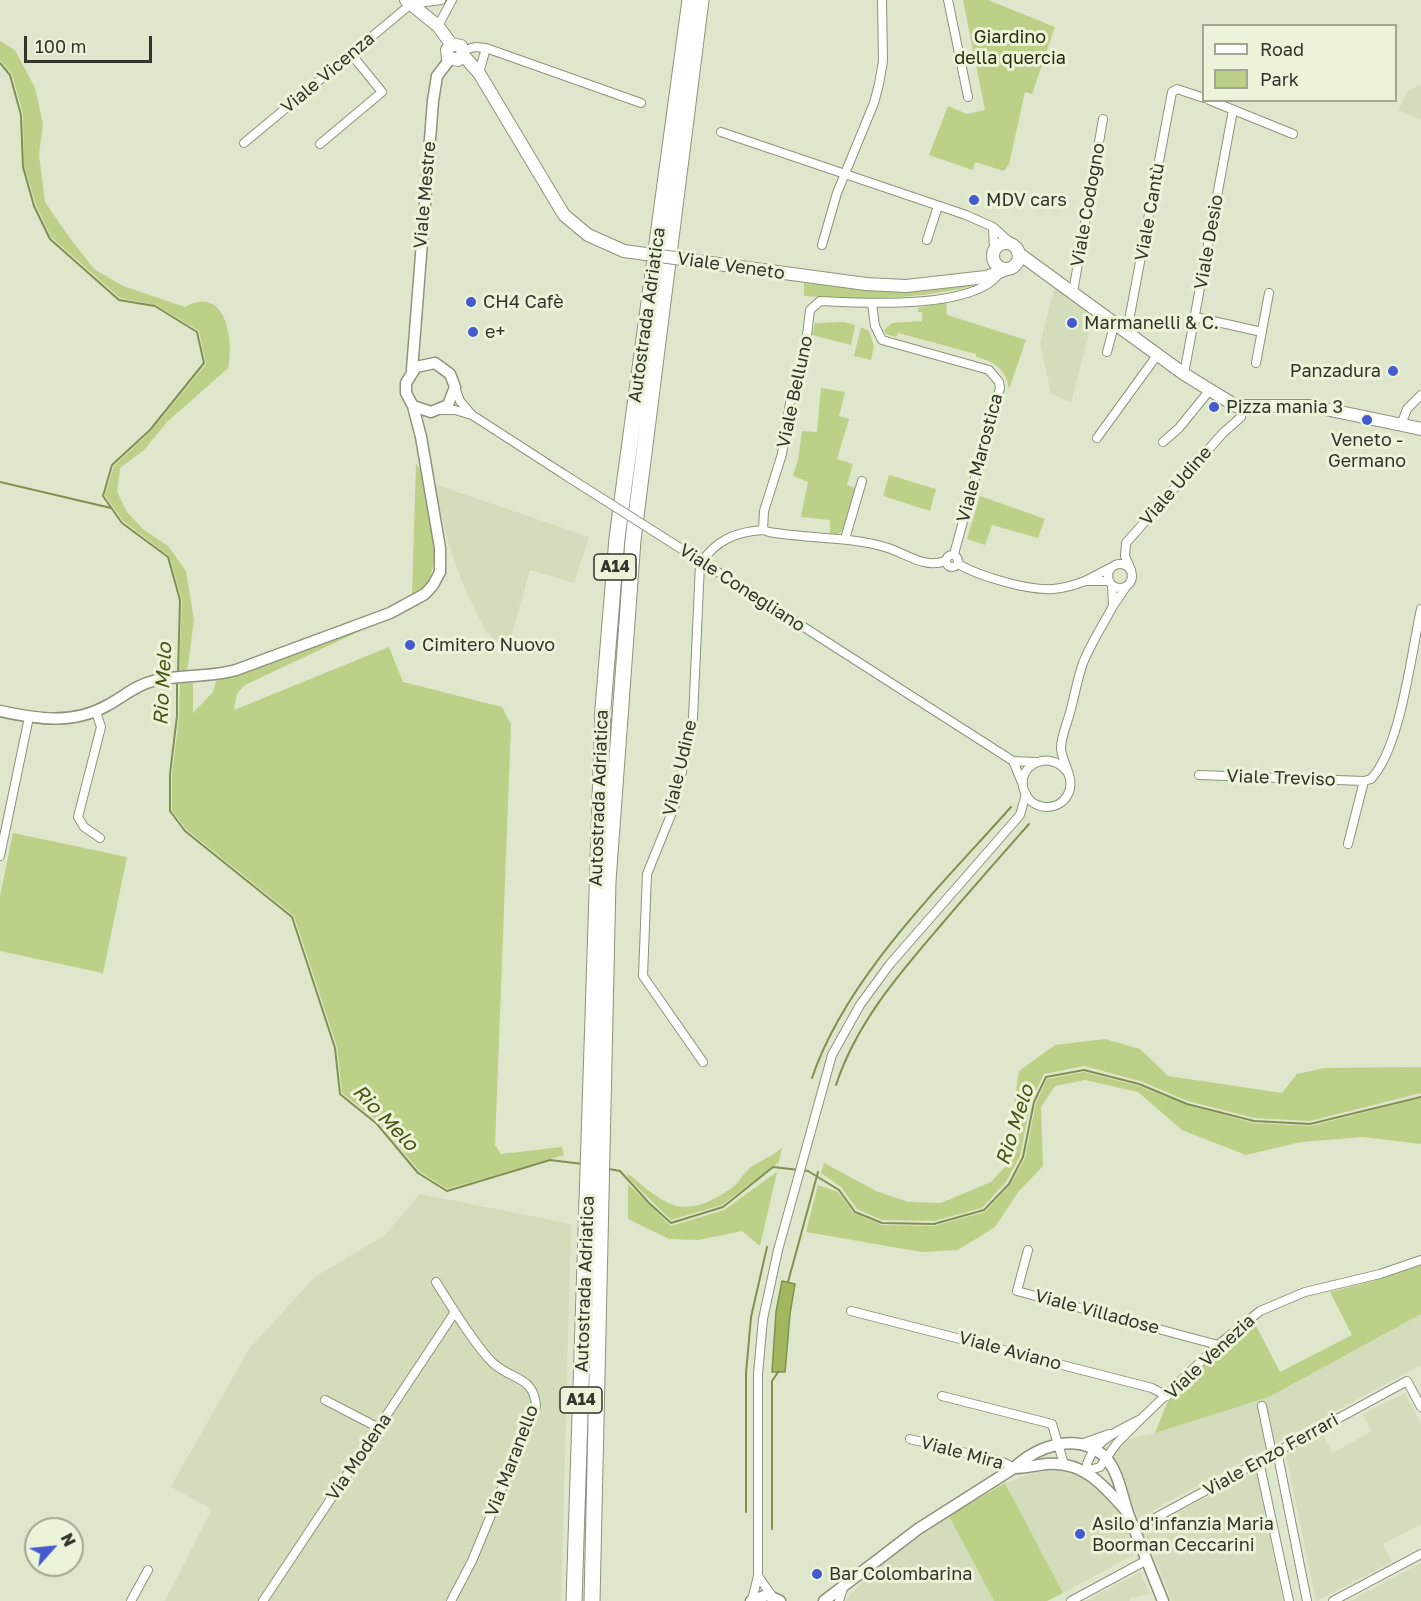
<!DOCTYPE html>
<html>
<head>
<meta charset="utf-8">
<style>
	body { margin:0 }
	#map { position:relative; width:1421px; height:1601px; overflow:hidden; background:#dee6cb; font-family:"Golos Text",sans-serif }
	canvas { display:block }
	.legend { position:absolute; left:1202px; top:24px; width:195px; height:78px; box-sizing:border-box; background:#ebf3d8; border:2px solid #a1a793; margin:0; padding:8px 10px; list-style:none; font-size:18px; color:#32352b }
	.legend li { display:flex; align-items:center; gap:12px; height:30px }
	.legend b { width:30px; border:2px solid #a1a793 }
	.north { position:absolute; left:24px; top:1517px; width:60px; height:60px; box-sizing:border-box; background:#ebf3d8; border:2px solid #a1a793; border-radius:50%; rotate:63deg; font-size:16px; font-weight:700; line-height:24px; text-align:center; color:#32352b }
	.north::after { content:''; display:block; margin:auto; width:21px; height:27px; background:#445ace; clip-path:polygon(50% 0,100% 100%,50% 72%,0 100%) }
	.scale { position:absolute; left:24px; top:36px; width:128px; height:27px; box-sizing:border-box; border:3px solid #32352b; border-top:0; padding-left:8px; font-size:18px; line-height:21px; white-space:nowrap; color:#32352b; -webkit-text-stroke:4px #ebf3d8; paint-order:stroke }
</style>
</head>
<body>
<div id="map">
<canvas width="1421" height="1601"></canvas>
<ul class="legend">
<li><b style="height:8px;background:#fff"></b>Road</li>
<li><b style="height:16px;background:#bdd087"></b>Park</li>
</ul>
<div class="north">N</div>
<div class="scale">100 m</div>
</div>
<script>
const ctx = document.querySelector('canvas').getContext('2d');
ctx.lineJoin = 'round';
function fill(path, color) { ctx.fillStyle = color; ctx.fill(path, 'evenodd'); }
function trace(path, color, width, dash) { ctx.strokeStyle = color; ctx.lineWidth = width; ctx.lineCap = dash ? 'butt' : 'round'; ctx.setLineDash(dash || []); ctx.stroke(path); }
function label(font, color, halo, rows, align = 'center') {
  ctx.font = font + ' "Golos Text",sans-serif'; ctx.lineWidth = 6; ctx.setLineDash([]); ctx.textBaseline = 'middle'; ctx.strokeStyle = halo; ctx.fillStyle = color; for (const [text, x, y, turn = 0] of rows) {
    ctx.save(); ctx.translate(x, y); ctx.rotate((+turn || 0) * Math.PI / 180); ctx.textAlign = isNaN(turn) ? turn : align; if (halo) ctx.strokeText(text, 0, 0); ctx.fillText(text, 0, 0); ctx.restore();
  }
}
const built = new Path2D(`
	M1421,84V120L1398,110L1408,91Z
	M1055,285L1095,311L1071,402L1051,394L1040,344Z
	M434,484L589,537L574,583L530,570L507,651L485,630L464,587L448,542Z
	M420,1194L571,1224L561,1601H165L212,1509L171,1487L249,1349L315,1277L385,1235Z
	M1421,1314V1365L1138,1518L1113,1460L1115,1451L1128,1439L1155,1433L1269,1397Z
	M1405,1393L1421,1424V1524L1383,1544L1392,1562L1316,1601L1286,1455L1323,1435L1333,1453L1372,1431L1363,1414Z
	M1042,1470L1067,1472L1091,1481L1113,1503L1122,1518L1135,1550L1133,1555L1063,1593L1005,1483Z
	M1256,1471L1283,1601H1172L1143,1531Z
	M949,1516L994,1601H845L877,1567Z
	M1421,1563V1601H1350Z
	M1140,1572L1150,1594L1130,1598V1601H1086Z`);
const green = new Path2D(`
	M963,0H988L1055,27L1032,94L1025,92L1009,164L1004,171L975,162L973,170L929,155L948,106L967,114L985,110Z
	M0,41L15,50L35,88L43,124L39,155L45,202L69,237L94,269L123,286L185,307C226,284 234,340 228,368L167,422L144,450L120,468L117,492L127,512L143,529L168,546L186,571L194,620L187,673L179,674L182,600L169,556L123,521L105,495L114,466L151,431L206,364L199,331L156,305L120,298L51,237L36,205L24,166L23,114L12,74L0,60Z
	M981,279L977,285C916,300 866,300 804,296V283L896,292Z
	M946,302L947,315L1026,340L1009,389C1006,369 995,362 976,357V354L898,333L896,337L886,334L884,330L892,323L922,321V312H918V308Z
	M844,322L855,325L851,345L812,335L815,323Z
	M861,327L869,331L874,346L871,360L854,356Z
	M821,388L845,392L839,416L849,419L837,459L853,464L847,485L855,488L844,530L836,535L830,533V520L801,517L808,482L793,476L798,460L802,431L817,432Z
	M416,464L422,472C427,501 452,582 412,594Z
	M889,475L936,489L930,511L883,496Z
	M980,496L1045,519L1038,538L992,525L985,545L967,539Z
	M379,622L245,685L237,694L234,710L389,647L403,682L502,707L511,724L495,1145L501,1154L562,1147L564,1155L447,1189L420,1172L379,1122L342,1093L337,1047L294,916L187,830L172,811V774L179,717L180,683H193V713L213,692L216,681L242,674Z
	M13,833L127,857L103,973L0,951V896Z
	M1105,1039L1140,1049L1168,1076L1282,1093L1297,1074L1324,1068L1421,1067V1093L1310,1121L1254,1118L1188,1101L1140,1081L1084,1066L1044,1074L1031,1101L1020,1156L1006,1182L982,1208L934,1221L882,1220L857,1209L841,1187L821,1173L824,1163L876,1191L909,1202L941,1203L991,1182L1011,1161L1019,1136L1014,1104L1019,1071L1055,1045Z
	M1084,1072L1139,1086L1187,1105L1254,1123L1311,1126L1421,1098V1144L1363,1137L1301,1142L1246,1155L1182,1130L1138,1092L1085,1080L1055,1086L1041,1107L1043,1166L1019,1191L995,1227L958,1250L922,1252L806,1232L818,1185L838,1192L854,1213L882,1225L934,1226L985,1212L1010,1185L1025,1158L1036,1103L1047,1079Z
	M782,1147L779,1162L722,1205L671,1220L628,1178L627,1173C666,1204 680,1222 729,1190C738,1185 743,1173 751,1167C762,1159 773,1157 782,1147Z
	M777,1172L760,1246L742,1231L698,1240L669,1239L628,1219V1184L671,1226L724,1210Z
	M1421,1264V1314L1269,1397L1155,1433L1167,1403L1211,1356L1253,1320L1280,1372L1352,1335L1330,1292L1370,1282Z
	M1005,1483L1063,1593L1047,1601H994L949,1516Z`);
const water = new Path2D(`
	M782,1281L795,1284L790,1314L785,1372H772L776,1312Z`);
const stream = new Path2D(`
	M0,63L10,75L21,115L23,167L34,206L50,239L119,300L155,306L197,332L204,363L150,430L112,465L103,496L122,523L168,557L180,600L178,674
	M0,482L111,508
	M177,679V716L170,774V811L185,831L292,917L335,1048L340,1094L377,1124L418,1173L447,1191L550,1160L583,1164
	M812,1078C846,977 941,886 1011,807
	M836,1085C857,1022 899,974 941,925C970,891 1000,857 1029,824
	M609,1169L620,1171L649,1203L671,1223L723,1207L773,1167L808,1171L839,1190L855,1212L882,1223L934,1224L984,1210L1009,1184L1023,1157L1034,1102L1046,1077L1084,1070L1139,1084L1187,1104L1254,1121L1310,1124L1421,1097
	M788,1282L818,1172
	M746,1512V1373L751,1317L767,1247
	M772,1529V1381L778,1372`);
const minor = new Path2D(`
	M948,0L968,97
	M438,26L452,0
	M464,50L475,47L486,48L641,103
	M479,73L486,48
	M1209,100L1293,134
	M721,132L966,215L993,227
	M244,143L411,4L441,0
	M320,144L382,92L351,54
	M927,240L938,206
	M822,245L837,193L874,103L879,84L883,61L882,0
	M994,250L993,227L1012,244
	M1073,292L1103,119
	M872,304L875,326L882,340L989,370L999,382L1000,388L954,554
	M1195,317L1262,332
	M1127,331L1172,92L1177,89L1204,98
	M1107,352L1115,322
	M1256,363L1269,293
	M1184,374L1233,110
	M455,387L460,401L472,415
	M440,410H455L472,415L565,475
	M1401,425L1407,409L1421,395
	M1097,438L1158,354
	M1163,442L1179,428L1209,391
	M845,539L862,481
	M946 561a6 6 0 1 1 12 0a6 6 0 1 1-12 0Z
	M945,561C925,569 907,554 888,548C849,536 809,539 769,532L763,530L764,511L782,454L791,397L804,360L810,310L820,301C862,303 970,310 998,275
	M1108 576a12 12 0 1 1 24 0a12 12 0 1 1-24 0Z
	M958,564C979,576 1028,591 1053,589C1064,588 1075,585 1085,581
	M710,567L1013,761L1036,762
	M1131,570L1125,556L1126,543L1223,433L1241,417L1243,408
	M1109,581H1085L1110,568
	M1112,585L1113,606L1126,587
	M96,712L101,727L78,817L84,827L100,838
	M1013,761L1023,785
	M1068,773C1050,747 1013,766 1025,793C1033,810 1057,812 1067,796C1077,780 1062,764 1061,748C1061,738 1066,726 1069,716C1074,699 1077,680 1083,663C1091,643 1103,625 1113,606
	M1199,775L1364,781L1371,779C1401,747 1411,654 1421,609
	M1348,844L1364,781
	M0,856L29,717
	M703,1062L643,976L647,874L675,805L693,718L700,564C716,540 735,532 763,530
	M1028,1250L1017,1291L1218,1345
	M436,1282C450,1304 475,1346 493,1363C511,1380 534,1376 536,1406L472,1561L451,1601
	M851,1311L1152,1388L1167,1396
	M942,1396L1052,1424L1064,1464
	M325,1400L379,1428
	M1262,1406L1272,1454
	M1141,1419C1119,1430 1088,1443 1086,1471L1100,1467L1117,1443L1141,1419L1218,1345L1260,1311L1305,1292L1380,1274L1421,1260
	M910,1439L1003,1462L1014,1468
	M1081,1444L1109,1434
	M1277,1451L1307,1601
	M1259,1461L1289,1601
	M1135,1529L1407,1381L1421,1407
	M758,1576L772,1596
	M752,1600L758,1576V1374L763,1319L778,1250L832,1055L860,1005L890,964L1020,815L1026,794
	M131,1601L148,1570
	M263,1601L455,1312
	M839,1601L844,1585
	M1071,1601L1147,1560
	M1333,1601L1421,1554`);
const tertiary = new Path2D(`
	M412,370L433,101L437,76L450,59
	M0,711C37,719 73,725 108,705C123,697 136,685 153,681C179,674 208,678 236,670L390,613L425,594L433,585L440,572V548L421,437L413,406L406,393V383L416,367L435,363L450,374L455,387L448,405L431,412L413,406
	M1014,1468C1026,1468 1036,1465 1047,1464C1085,1461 1105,1487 1128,1513
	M751,1601L767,1595L780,1601
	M824,1601L918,1529L1014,1468C1037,1446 1079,1431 1105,1457C1119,1472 1122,1497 1129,1516C1140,1544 1152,1573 1163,1601`);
const secondary = new Path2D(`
	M406,0L438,26L451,44
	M451,44L461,46L463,55L479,73L564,215L588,235L624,251
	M451,44L447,50L448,58L458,60L463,55
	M993 256a13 13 0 1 1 26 0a13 13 0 1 1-26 0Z
	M1018,253L1184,374L1236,406H1311L1421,429
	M740,267L866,284L906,286L986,277L1007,269`);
const motorway = new Path2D(`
	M574,1601L603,708L617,538L690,0
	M592,1601L608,881L633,540L701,0`);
const minorBridge = new Path2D(`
	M565,475L710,567`);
const secondaryBridge = new Path2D(`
	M624,251L740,267`);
const markers = [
	[974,200,6,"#445ace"],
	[471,302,6,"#445ace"],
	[1072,323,6,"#445ace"],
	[473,332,6,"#445ace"],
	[1393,371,6,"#445ace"],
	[1214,407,6,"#445ace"],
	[1367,420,6,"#445ace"],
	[410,645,6,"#445ace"],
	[1080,1534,6,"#445ace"],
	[817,1574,6,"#445ace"]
];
const shields = [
	[615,567,42],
	[581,1400,42]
];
const shieldNames = [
	["A14",615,567],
	["A14",581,1400]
];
const parkNames = [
	["Giardino",1010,37],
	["della quercia",1010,58]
];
const streetNames = [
	["Viale Vicenza",328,73,-40],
	["Viale Mestre",425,195,-85],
	["Viale Codogno",1088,205,-80],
	["Viale Cantù",1150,212,-80],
	["Viale Desio",1209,242,-80],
	["Viale Veneto",731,266,8],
	["Autostrada Adriatica",647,315,-82],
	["Viale Belluno",795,392,-78],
	["Viale Marostica",980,458,-75],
	["Viale Udine",1176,486,-49],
	["Viale Conegliano",742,588,33],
	["Viale Udine",680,768,-77],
	["Viale Treviso",1281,778,2],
	["Autostrada Adriatica",599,798,-88],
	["Autostrada Adriatica",585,1284,-88],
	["Viale Villadose",1097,1312,15],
	["Viale Aviano",1010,1351,15],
	["Viale Venezia",1210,1357,-43],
	["Viale Mira",962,1453,15],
	["Viale Enzo Ferrari",1271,1455,-29],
	["Via Modena",359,1457,-56],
	["Via Maranello",512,1461,-69]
];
const poiNames = [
	["MDV cars",986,200],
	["CH4 Cafè",483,302],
	["Marmanelli & C.",1084,323],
	["e+",485,332],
	["Panzadura",1381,371,"right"],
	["Pizza mania 3",1226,407],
	["Veneto -",1367,440,"center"],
	["Germano",1367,461,"center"],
	["Cimitero Nuovo",422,645],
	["Asilo d'infanzia Maria",1092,1524],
	["Boorman Ceccarini",1092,1545],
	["Bar Colombarina",829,1574]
];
const waterNames = [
	["Rio Melo",163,684,-87],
	["Rio Melo",385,1118,46],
	["Rio Melo",1015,1125,-72]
];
fill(built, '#d3ddbb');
fill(green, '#bdd087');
fill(water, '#a2b85e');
trace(water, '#80914f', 1.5);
trace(stream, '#80914f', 2);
trace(minor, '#8d947b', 10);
trace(tertiary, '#8d947b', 13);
trace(secondary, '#8d947b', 14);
trace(motorway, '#8d947b', 17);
trace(minor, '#fff', 8);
trace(tertiary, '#fff', 10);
trace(secondary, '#fff', 12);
trace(motorway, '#fff', 15);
trace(minorBridge, '#8d947b', 10, []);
trace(secondaryBridge, '#8d947b', 14, []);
trace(minorBridge, '#fff', 8);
trace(secondaryBridge, '#fff', 12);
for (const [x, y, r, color] of markers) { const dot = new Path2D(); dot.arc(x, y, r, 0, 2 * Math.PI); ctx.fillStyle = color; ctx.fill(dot); trace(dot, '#ebf3d8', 2); }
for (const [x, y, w] of shields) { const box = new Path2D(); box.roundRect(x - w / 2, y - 13, w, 26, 4.5); ctx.fillStyle = '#ebf3d8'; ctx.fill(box); trace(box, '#32352b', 1.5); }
label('bold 16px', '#32352b', null, shieldNames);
label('18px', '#262e07', '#ebf3d8', parkNames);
label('18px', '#32352b', '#ebf3d8', streetNames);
label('18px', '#32352b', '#ebf3d8', poiNames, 'left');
label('italic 20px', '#475513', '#ebf3d8', waterNames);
</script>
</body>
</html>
